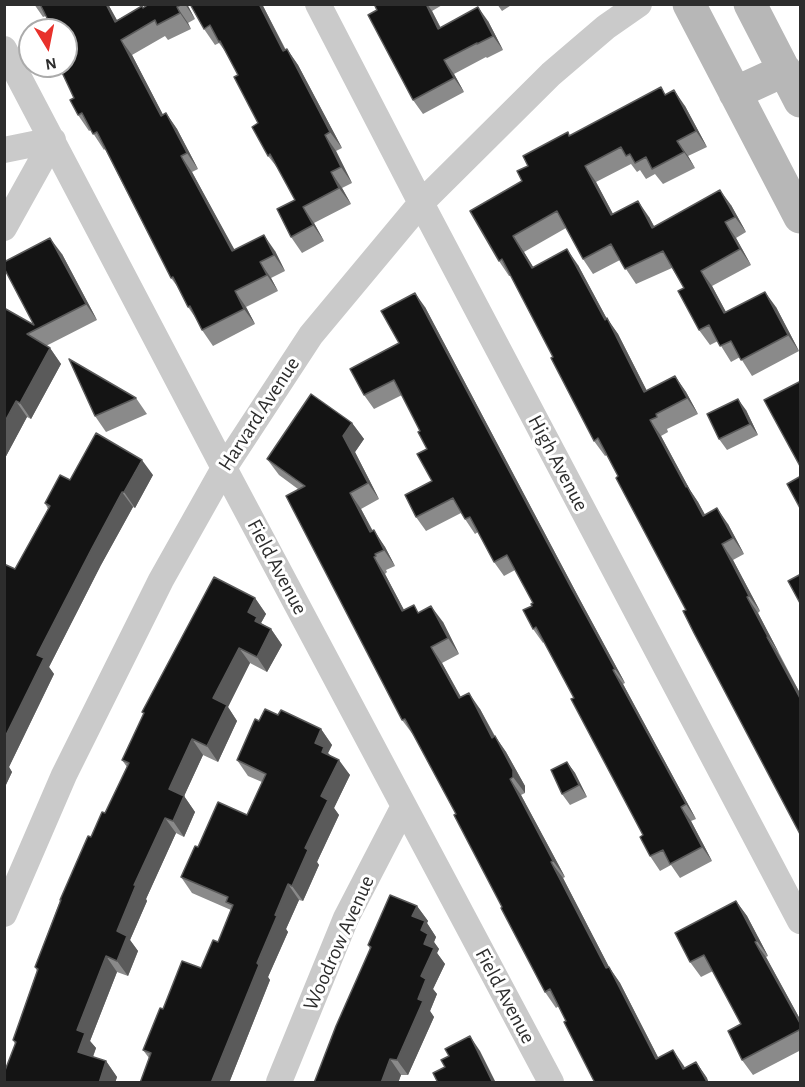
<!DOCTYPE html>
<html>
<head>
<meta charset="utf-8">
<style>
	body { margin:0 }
	#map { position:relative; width:805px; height:1087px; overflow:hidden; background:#fff; font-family:"Alegreya Sans",sans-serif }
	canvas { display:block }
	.frame { position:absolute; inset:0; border:6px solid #2d2d2d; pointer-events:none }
	.north { position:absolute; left:18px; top:18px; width:60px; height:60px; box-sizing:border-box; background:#fff; border:2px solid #ababab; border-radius:50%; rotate:170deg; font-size:16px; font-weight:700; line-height:24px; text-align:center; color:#2d2d2d }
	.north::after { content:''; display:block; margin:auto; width:21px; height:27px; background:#e8312b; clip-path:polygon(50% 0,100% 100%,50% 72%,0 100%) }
</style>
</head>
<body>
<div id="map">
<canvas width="805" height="1087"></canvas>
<div class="frame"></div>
<div class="north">N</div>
</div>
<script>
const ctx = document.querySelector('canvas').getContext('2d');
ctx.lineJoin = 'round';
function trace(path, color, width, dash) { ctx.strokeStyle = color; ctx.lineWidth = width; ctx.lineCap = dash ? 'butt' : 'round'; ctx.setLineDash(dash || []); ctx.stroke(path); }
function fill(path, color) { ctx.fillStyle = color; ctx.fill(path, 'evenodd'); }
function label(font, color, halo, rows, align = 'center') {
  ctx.font = font + ' "Alegreya Sans",sans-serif'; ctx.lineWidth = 6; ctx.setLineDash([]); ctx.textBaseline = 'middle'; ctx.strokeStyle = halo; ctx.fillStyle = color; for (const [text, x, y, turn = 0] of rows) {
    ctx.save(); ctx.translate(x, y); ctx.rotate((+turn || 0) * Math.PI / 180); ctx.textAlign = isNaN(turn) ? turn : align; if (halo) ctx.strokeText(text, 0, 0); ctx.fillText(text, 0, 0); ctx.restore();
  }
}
const street = new Path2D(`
	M318,4L421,203L800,921
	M4,49L224,468L551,1082
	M4,150L53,140
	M4,228L53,140
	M4,914L64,775L161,580L224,468L311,335L421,203L551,74L606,27L639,4
	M279,1082L346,918L404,806`);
const secondary = new Path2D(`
	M689,4L800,217
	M750,4L800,101
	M735,93L785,70`);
const wall = new Path2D(`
	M34,4H108L117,20L149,4H187L188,6L195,19L188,23L191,29L168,40L165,36L132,55L163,115L166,113L177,129L198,169L192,172L234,250L275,251L285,271L271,278L278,291L246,307L255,324L213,346L202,330L197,320L188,307L177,286L171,278L105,149L104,150L91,130L89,131L78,115L67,56L46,16L43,17Z
	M190,4H262L286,50L287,49L298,65L342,148L336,151L352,183L342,188L351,204L314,223L324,241L302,253L291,237L295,200L280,171L268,156L258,123L238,75L225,51L219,43L215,45L204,29Z
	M374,4H444L432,11L441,28L488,21L503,50L487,58L486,57L454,74L464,92L423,114L413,100Z
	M497,4H513L502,11Z
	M666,94L685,106L707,147L688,156L695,168L663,184L655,174L646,179L640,170L637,172L631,164L596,182L613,214L649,217L654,226L731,205L746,232L736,238L751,265L712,286L726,312L776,307L799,351L752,376L740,357L731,362L718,341L710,345L699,330L684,288L672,268L636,284L620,260L593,274L583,259L566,228L524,252L533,267L578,265L607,319L618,334L647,391L675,376L686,392L698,414L667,429L668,432L661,436L690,490L698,502L705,515L728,524L744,554L733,560L760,611L758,613L801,695V836L607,455L605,456L594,441L553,357L511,276H509L499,261L522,181L528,166Z
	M62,254L97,320L46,346L50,348L61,364L31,419L27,417L4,460V308L34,325Z
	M425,307L579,598L625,683L623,684L696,819L691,821L712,861L680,878L671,865L660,871L650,856L643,835L574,698L544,642L543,643L533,629L532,606L533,603L515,570L504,576L494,562L478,532L475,534L461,513L426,531L416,517L432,481L427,449L420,431L402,395L374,409L364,395L399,343Z
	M136,398L147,414L106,432L95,416Z
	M746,410L758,435L727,450L719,439Z
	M352,423L364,439L355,452L379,499L361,509L373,531L385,547L395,566L386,570L387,572L385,574L404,610L419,613L443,622L459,654L442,663L461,697L480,709L495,736L506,752L525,786V793L521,795L565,877L563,878L609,967L620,983L658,1057L685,1068L696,1062L707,1078L566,1021L559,1006L556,1008L545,992L456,814L414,736L402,720L298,489L279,475L267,459Z
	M153,475L135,508L133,507L101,565L49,667L54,674L9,767L12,772L4,789L15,569L48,509L45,503L70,480Z
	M255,598L266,614L261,623L271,629L282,645L267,672L250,663L228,707L237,721L218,762L203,755L184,796L195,812L184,837L176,833L146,899L147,901L130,940L138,951L128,976L117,972L90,1041L96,1048L93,1057L106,1061L117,1077L115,1083H4L15,1044L13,1040L37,971L35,967L60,901V900L91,837L105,813L127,767L122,760L144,714L142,712Z
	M278,715L321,729L332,745L328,753L350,775L334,808L339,815L317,862L319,865L303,901L299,900L286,929L288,932L268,977L270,980L229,1083H140L149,1058L143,1050L163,1009L201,968L218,942L231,910L192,893L181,877L198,847L247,815L262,782L248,776L237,760L259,721Z
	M567,762L575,773L587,797L570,805L562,794Z
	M736,901L747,916L768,956L766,957L801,1021V1050L753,1075L742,1060L741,1024L713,971L701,977L690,962Z
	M417,906L428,921L427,923L436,937L434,942L439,949L437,953L445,964L433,989L437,994L430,1011L434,1017L408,1075H401L398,1083H314L370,949L368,945Z`);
const shadedWall = new Path2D(`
	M106,4H108L126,37L115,22Z
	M185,4H187L195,19Z
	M259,4H262L294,67L283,51Z
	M426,4H427L432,11L448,43L438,29Z
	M177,7L188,23L191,29L180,13Z
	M478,7L488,21L503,50L493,36Z
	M121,40L132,55L172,132L161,116Z
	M287,49L298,65L342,148L330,132Z
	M444,60L454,74L464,92L454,78Z
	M674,90L685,106L707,147L696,131Z
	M166,113L177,129L198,169L187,153Z
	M325,135L336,151L352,183L341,167Z
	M677,141L688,156L695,168L684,152Z
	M181,156L192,172L244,267L232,251Z
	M585,166L596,182L622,231L611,215Z
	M331,172L342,188L351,204L339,188Z
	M720,190L731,205L746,232L735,217Z
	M638,201L649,217L663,243L652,228Z
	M303,207L314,223L324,241L313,225Z
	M725,222L736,238L751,265L740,249Z
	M264,235L275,251L285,271L274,255Z
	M513,236L524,252L543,283L532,268Z
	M50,238L62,254L97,320L86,304Z
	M567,249L578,265L615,334L607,318L618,334L655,407L644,392Z
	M260,262L271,278L278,291L267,275Z
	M701,271L712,286L735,329L724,313Z
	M235,291L246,307L255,324L244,309Z
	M765,292L776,307L799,351L788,335Z
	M415,293L425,307L579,598L625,683L615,669L569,584Z
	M50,348L61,364L31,419L20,403Z
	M675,376L686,392L698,414L687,398Z
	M738,399L746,410L758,435L750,424Z
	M16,401L27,417L4,460V423Z
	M650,420L661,436L690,490L698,502L714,531L703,516L686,487Z
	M352,423L364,439L355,452L379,499L368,483L343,436Z
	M142,460L153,475L135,508L124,492Z
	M122,492L133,507L101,565L49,667L54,674L9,767L12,772L4,789V739L37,655L91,550Z
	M350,493L361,509L382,549L370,532Z
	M717,508L728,524L744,554L733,538Z
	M374,530L385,547L395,566L384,550Z
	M722,544L733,560L760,611L749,596Z
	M374,557L385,574L413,627L402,611Z
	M747,597L758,613L779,653L768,637Z
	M255,598L266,614L261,623L268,633L266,636L248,612Z
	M431,606L443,622L459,654L448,638Z
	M271,629L282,645L267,672L257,657Z
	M767,637L778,653L801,695V700Z
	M431,647L442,663L470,714L459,698Z
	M239,648L250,663L228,707L237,721L218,762L207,746L213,698Z
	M613,670L623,684L696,819L686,804Z
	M469,693L480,709L504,754L492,738Z
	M321,729L332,745L328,753L335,763L333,767L315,743Z
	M495,736L506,752L525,786V793L513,777Z
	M192,739L203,755L180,805L169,789Z
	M339,760L350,775L334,808L339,815L317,862L319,865L303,901L292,886L321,796Z
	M567,762L575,773L587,797L579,785Z
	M510,779L521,795L565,877L553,861Z
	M184,796L195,812L184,837L173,821Z
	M681,807L691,821L712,861L702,847Z
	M165,818L176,833L146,899L147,901L130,940L138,951L128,976L117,961V931L134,885Z
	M551,862L563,878L609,967L620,983L667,1075L656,1059L606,968Z
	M288,884L299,900L286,929L288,932L268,977L270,980L229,1083H211L275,915Z
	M736,901L747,916L768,956L757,941Z
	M417,906L428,921L427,923L436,937L434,942L439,949L437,953L445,964L433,989L437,994L430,1011L434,1017L408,1075L397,1060L418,999L424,944L412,916Z
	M755,942L766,957L801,1021V1025Z
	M106,956L117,972L90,1041L96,1048L89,1067L78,1052L77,1030Z
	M470,1036L480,1051L496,1083H493Z
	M673,1050L684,1066L693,1083L683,1069Z
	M390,1059L401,1075L398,1083H381Z
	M106,1061L117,1077L115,1083H99Z
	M696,1062L707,1078L709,1083H707Z`);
const building = new Path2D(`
	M40,4H106L115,22L142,6L143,8L149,4H182L177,7L180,13L157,25L155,20L121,40L161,116L166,113L187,153L181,156L232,251L264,235L274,255L260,262L267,275L235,291L244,309L202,330L190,306L188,307L173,277L171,278L97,132L93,134L82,113L78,115L70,100L74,98L59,66H66V56H67L66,30H53Z
	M190,4H259L283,51L287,49L330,132L325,135L341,167L331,172L339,188L303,207L313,225L291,237L277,209L295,200L270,154L268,156L252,127L258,123L234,77L238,75L220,41L219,42L210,25L204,29Z
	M374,4H426L438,29L478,7L493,36L477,44V43L444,60L454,78L413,100L368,15L377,10Z
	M661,87L665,95L674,90L696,131L677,141L684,152L652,169L646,157L635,163L630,154L626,156L621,147L585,166L611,215L638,201L652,228L720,190L735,217L725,222L740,249L701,271L724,313L765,292L788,335L741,360L731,341L720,346L709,325L699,330L678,291L684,288L663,251L625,269L611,244L583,259L557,211L513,236L532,268L567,249L605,320L607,318L644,392L675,376L687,398L656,414L657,417L650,420L686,487L687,486L703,516L717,508L733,538L722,544L749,596L747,597L768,637H767L801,700V836L694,633L683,611L686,610L616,478L618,476L598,438L594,441L551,358L553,357L502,259L499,261L470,211L522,181L517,171L528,166L523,156L568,132L569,136Z
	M50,238L86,304L27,334L50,348L20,403L16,401L4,423V308L34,325L4,268V262Z
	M415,293L569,584L615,669L613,670L686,804L681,807L702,847L670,864L663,850L650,856L640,837L643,835L571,699L574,698L536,627L533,629L523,610L532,606L531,604L533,603L507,555L494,562L470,517L465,519L453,498L416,517L405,495L432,481L417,454L427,449L418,432L420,431L394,380L364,395L350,369L399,343L381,311Z
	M69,359L136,398L95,416Z
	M801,381V468L764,400Z
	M311,394L352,423L343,436L368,483L350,493L370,532L374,530L384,550L375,554L376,556L374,557L402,611L414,605L418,613L431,606L448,638L431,647L459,698L469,693L492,738L495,736L513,770V777L510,779L553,861L551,862L606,968L609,967L656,1059L673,1050L683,1069L696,1062L707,1082L595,1083L564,1022L566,1021L550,989L545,992L501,908L502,907L454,815L456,814L405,719L402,720L286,496L305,486L267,459Z
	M738,399L750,424L719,439L707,414Z
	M96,433L142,460L124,492H122L91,550L37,655L44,658L4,739V564L15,569L50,506L45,503L60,475L70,480Z
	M801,476V510L787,484Z
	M801,574V605L788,581Z
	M214,577L255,598L248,612L257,617L255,621L271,629L257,657L239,648L213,698L227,705L207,746L192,739L169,789L184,796L173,821L165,818L134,885H136L117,931L127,936L117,961L106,956L77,1030L85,1033L78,1052L106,1061L99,1083H4V1073L16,1042L13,1040L38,969L35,967L61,900H60L88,836L91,837L102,812L105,813L129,763L122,760L144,713L142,712Z
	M265,709L278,715L281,710L321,729L315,743L324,747L322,752L339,760L321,796L328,800L305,848L308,850L292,886L288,884L275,915L277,916L257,963L259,965L211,1083H140L151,1053L143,1050L160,1008L163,1009L182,961L201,968L213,940L218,942L233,905L226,902L228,897L181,877L195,846L198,847L218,802L247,815L266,774L237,760L255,719L259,721Z
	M567,762L579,785L562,794L551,770Z
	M390,895L417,906L412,916L425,921L421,930L428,934L424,944L434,948L421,976L426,979L418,999L423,1001L397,1060L390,1059L381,1083H314L336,1026L371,947L368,945Z
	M736,901L757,941L755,942L801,1025V1029L742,1060L728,1031L741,1024L704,955L690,962L675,933Z
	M470,1036L493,1083H438L433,1073L445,1067L441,1060L449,1056L445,1049Z`);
const streetNames = [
	["Harvard Avenue",259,414,-57],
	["High Avenue",558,463,62],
	["Field Avenue",277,567,62],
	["Woodrow Avenue",339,943,-66],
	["Field Avenue",505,996,62]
];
trace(street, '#cacaca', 26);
trace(secondary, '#b7b7b7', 33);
fill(wall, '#8a8a8a');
fill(shadedWall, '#5a5a5a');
fill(building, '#141414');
trace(building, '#5a5a5a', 1.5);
label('21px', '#2d2d2d', '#fff', streetNames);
</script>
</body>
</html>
